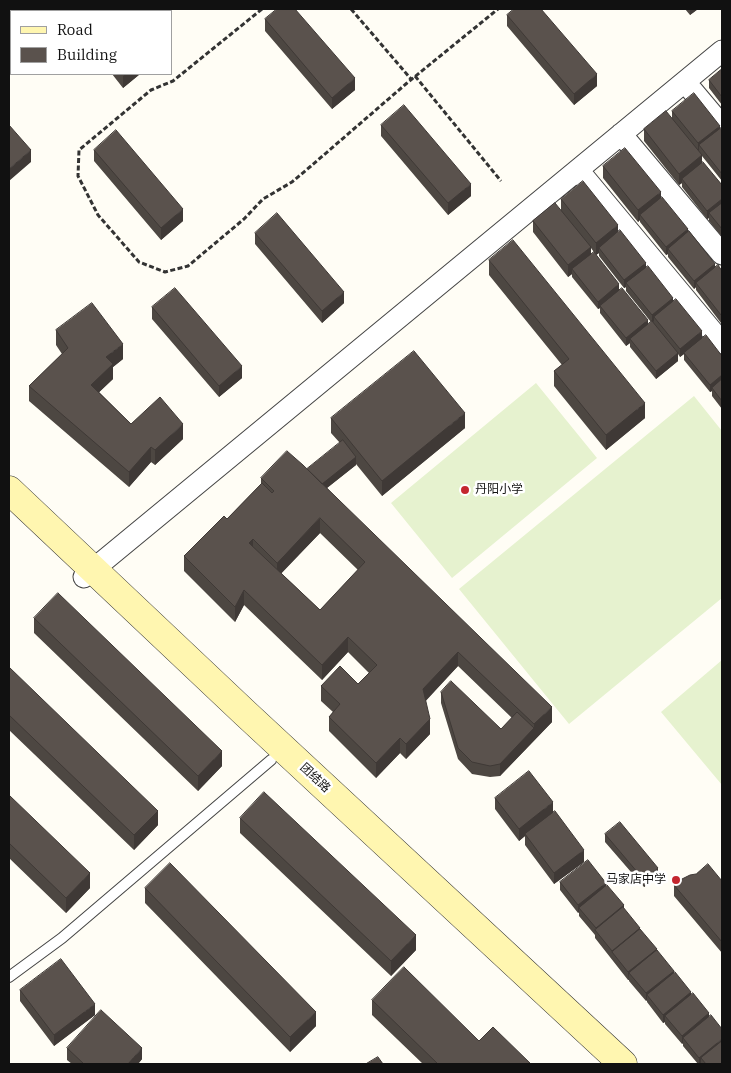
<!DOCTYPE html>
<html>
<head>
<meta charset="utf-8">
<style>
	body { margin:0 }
	#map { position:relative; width:731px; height:1073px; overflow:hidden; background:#fffdf5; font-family:"IBM Plex Serif",serif }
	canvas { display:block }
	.frame { position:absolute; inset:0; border:10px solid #111; pointer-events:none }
	.legend { position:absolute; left:10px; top:10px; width:162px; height:65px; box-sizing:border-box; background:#fff; border:1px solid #a0a0a0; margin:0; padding:6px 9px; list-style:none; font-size:15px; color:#111 }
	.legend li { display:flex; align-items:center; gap:10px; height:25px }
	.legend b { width:25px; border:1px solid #a0a0a0 }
</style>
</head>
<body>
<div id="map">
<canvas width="731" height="1073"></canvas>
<div class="frame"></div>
<ul class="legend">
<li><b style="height:6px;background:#fff6b0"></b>Road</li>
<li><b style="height:14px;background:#5a524d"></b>Building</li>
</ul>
</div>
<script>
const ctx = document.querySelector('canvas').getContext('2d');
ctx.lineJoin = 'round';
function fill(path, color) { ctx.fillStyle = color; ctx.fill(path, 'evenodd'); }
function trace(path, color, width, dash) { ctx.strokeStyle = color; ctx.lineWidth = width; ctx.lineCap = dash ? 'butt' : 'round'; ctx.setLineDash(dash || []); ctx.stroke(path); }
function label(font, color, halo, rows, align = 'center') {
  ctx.font = font + ' "IBM Plex Serif","Noto Sans SC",serif'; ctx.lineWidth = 5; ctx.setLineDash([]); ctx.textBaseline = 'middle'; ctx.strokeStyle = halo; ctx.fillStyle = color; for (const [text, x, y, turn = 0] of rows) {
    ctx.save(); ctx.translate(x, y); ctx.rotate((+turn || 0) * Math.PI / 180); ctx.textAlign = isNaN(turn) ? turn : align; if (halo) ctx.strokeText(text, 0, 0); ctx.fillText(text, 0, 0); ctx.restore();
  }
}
const pitch = new Path2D(`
	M536,383L597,458L452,578L391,503Z
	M694,396L722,431V598L569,724L459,589Z
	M722,660V785L661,712Z`);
const path = new Path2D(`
	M262,9L173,81L151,90L79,150L78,176L98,215L139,262L165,272L188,266L244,219L263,199L292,182L311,166L407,83L498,9
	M351,9L411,79
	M415,76L501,181`);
const lane = new Path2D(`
	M9,977L62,938L271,760`);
const street = new Path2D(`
	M685,82L722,126
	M621,134L722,254
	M578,170L722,343
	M84,577L722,51`);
const secondary = new Path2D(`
	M9,490L245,713L623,1064`);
const wall = new Path2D(`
	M56,9H105L107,11H58Z
	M685,9H698L690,15Z
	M507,15L597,86L574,105L507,26Z
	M265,19L355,90L332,109L265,31Z
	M722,69V105L709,88V80Z
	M112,74H140L123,88Z
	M672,111L722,129V181L702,156V163L722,185V237L709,221V218L707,219L682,187V183L679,185L644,141V129L672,118Z
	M381,125L471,196L448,215L381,136Z
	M94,150L183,221L161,240L94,161Z
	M603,166L661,198L715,267L722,271V322L721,323L696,290V287L694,289L668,257V254L666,255L640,222V220L638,222L603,178Z
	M561,199L618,232L702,338L722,356V409L712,396V391L710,392L684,360V354L680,357L678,354V361L656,379L630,347V343L626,346L600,313V308L598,309L572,277V274L568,277L533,232V221L561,210ZM591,248L596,255L599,253V256L624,288L626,287V291L651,322L648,325L591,254Z
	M255,233L344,303L322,323L255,244Z
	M489,260L645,418L606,450L554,386V371L562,365L489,275Z
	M152,307L242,378L219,397L152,319Z
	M56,330L123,359L113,367V379L99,392L131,424L183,439L155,465L151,462L129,487L29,401V386L62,354L56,345Z
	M331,418L465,428L382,496L356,464V465L327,488L552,722L500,776L490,777L472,774L458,759L441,703V692L501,729L512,718L458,666L425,701L430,734L406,759L400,753L376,778L329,731V717L333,712L321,701V686L358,684L369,673L348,652L322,680L244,605L235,622L184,571V556L227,519L261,484V478L307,469L340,443L331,433ZM320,533L358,570L320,610L281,573Z
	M34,618L222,766L198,791L34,633Z
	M9,667L158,825L134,850L9,730Z
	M9,795L90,888L66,913L9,858Z
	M495,798L553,812L584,862L554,884L525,845V836L519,841L495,809Z
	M240,818L416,950L391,976L240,833Z
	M605,834L658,876L644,887L605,842Z
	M722,881V953L674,896V885Z
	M560,882L606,886L674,973L709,1016L722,1064H698L683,1046V1043L682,1044L665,1024V1022L663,1023L647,1002V1000L646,1001L629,981V980H628L595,938V935L579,916V912L578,913L560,890Z
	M145,888L316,1026L290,1052L145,903Z
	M20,990L95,1015L54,1046L20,1001Z
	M372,1000L479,1041L531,1064H423L372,1015Z
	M67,1048L142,1059L138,1064H72L67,1060Z`);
const shadedWall = new Path2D(`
	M690,9H698L690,15Z
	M126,74H140L123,88V76Z
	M597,74V86L574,105V94Z
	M355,78V90L332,109V98Z
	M720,126V133L699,145V150L698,151V143Z
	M31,150V162L9,181V169Z
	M702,155V167L682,179V183L679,185V174Z
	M471,184V196L448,215V203Z
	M661,192V204L640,215V220L638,222V210Z
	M722,199V207L709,213V218L707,219V211Z
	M183,209V221L161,240V228Z
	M618,225V237L599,248V253L596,255V243Z
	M688,229V237L668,249V254L666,255V247Z
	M591,247V258L572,269V274L568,277V265Z
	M646,263V270L626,283V287L624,288V280Z
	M715,264V271L696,283V287L694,289V281Z
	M619,284V292L600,306V308L598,309V302Z
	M344,292V303L322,323V311Z
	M673,298V306L654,317V321L652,323V315Z
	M648,320V328L630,339V343L626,346V338Z
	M702,331V339L684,353V354L680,357V349Z
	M123,344V359L113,367V379L91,400V385L106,357Z
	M678,353V361L656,379V371Z
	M242,366V378L219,397V386Z
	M722,375V382L712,388V391L710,392V385Z
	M645,403V418L606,450V435Z
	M465,413V428L382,496V481Z
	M183,424V439L155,465V450Z
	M151,447V462L129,487V472Z
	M356,457V465L318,495V487Z
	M320,518V533L277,578V563Z
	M253,539V554L249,543Z
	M244,590V605L235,622V607Z
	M348,637V652L322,680V665Z
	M458,652V666L423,704V689Z
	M552,707V722L500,776V764L534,728V724Z
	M430,719V734L406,759V744Z
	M400,738V753L376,778V763Z
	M222,751V766L198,791V776Z
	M553,802V814L525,834V836L519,841V829Z
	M158,811V825L134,850V835Z
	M584,850V862L554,884V873Z
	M658,868V876L644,887V880Z
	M90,873V888L66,913V898Z
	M606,883V891L579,908V912L578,913V905Z
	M624,905V913L596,931V928Z
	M640,928V936L612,952V958V951Z
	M416,935V950L391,976V961Z
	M657,949V957L629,973L628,980V972Z
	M674,971V978L647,995V1000L646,1001V993Z
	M691,992V1000L665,1016V1022L663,1023V1015Z
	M95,1004V1015L54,1046V1035Z
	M316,1012V1026L290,1052V1037Z
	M709,1013V1021L683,1038V1043L682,1044V1036Z
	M722,1039V1047L701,1058V1064H699V1058Z
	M142,1048V1059L138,1064H128Z`);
const building = new Path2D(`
	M66,9H105L107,11H68Z
	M277,9H295L355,78L332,98L265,19Z
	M514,9H541L597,74L574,94L507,15Z
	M722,69V97L709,80Z
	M694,93L720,126L698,143L672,111Z
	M404,105L471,184L448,203L381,125Z
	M666,111L702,155L679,174L644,129Z
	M9,125L31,150L9,169Z
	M721,128L722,129V174L699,145Z
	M116,130L183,209L161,228L94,150Z
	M625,148L661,192L638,210L603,166Z
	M703,162L722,185V199L707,211L682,179Z
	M583,181L618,225L596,243L561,199Z
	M662,197L688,229L666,247L640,215Z
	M555,203L591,247L568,265L533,221Z
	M722,203V229L709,213Z
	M277,213L344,292L322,311L255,233Z
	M620,230L646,263L624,280L599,248Z
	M689,231L715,264L694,281L668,249Z
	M513,240L645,403L606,435L554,371L569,359L489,260Z
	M594,252L619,284L598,302L572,269Z
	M718,265L722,271V314L721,315L696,283Z
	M648,266L673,298L652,315L626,283Z
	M175,288L242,366L219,386L152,307Z
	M622,288L648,320L626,338L600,306Z
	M676,299L702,331L680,349L654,317Z
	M92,303L123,344L106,357L113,364L91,385L131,424L160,397L183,424L155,450L151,447L129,472L29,386L68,348L56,330Z
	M652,321L678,353L656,371L630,339Z
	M706,335L722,356V375L710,385L684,353Z
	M414,351L465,413L382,481L331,418Z
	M722,379V401L712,388Z
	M343,440L356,457L322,484L307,469Z
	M287,451L303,465L552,707L534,724L458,652L423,689L430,719L406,744L400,738L376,763L329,717L340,704L321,686L340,666L358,684L377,665L348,637L322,665L244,590L235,607L184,556L224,516L227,519L262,483L272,493L274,491L261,478ZM320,518L365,562L320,610L249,543L253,539L277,563Z
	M58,593L222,751L198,776L34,618Z
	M9,667L158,811L134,835L9,715Z
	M451,681L501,729L517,712L534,728L500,764L490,766L472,762L458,748L441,692Z
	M529,771L553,802L519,829L495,798Z
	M264,792L416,935L391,961L240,818Z
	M9,795L90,873L66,898L9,843Z
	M555,811L584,850L554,873L525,834Z
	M620,822L658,868L644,880L605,834Z
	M588,860L606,883L578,905L560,882Z
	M170,863L316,1012L290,1037L145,888Z
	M708,864L722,881V942L674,885L682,879L690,875L696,874Z
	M607,885L624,905L596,928L579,908Z
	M623,907L640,928L612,951L595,930Z
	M640,929L657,949L628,972L612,952Z
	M657,950L674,971L646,993L629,973Z
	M61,959L95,1004L54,1035L20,990Z
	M404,967L479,1041L493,1027L531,1064H438L372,1000Z
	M675,972L691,992L663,1015L647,995Z
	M693,993L709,1013L682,1036L665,1016Z
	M101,1010L142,1048L128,1064H84L67,1048Z
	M711,1015L722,1029V1039L699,1058L683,1038Z
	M722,1041V1064H706L701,1058Z
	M378,1057L383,1064H366Z`);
const markers = [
	[465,490,5,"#c4262e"],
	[676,880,5,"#c4262e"]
];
const poiNames = [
	["丹阳小学",475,490],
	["马家店中学",666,880,"right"]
];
const streetNames = [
	["团结路",315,778,43]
];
fill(pitch, '#e6f2cf');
trace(lane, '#444', 12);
trace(street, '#444', 23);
trace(secondary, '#333', 29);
trace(path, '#333', 3, [5, 2.5]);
trace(lane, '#fff', 10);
trace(street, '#fff', 21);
trace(secondary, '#fff6b0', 28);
fill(wall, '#4d4742');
fill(shadedWall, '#3f3936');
fill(building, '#5a524d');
trace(building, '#3f3936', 1);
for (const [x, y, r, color] of markers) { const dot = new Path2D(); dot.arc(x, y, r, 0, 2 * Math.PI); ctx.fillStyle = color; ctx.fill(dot); trace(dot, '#fff', 2); }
label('12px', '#111', '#fff', poiNames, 'left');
label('12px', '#111', '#fff', streetNames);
</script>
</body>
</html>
